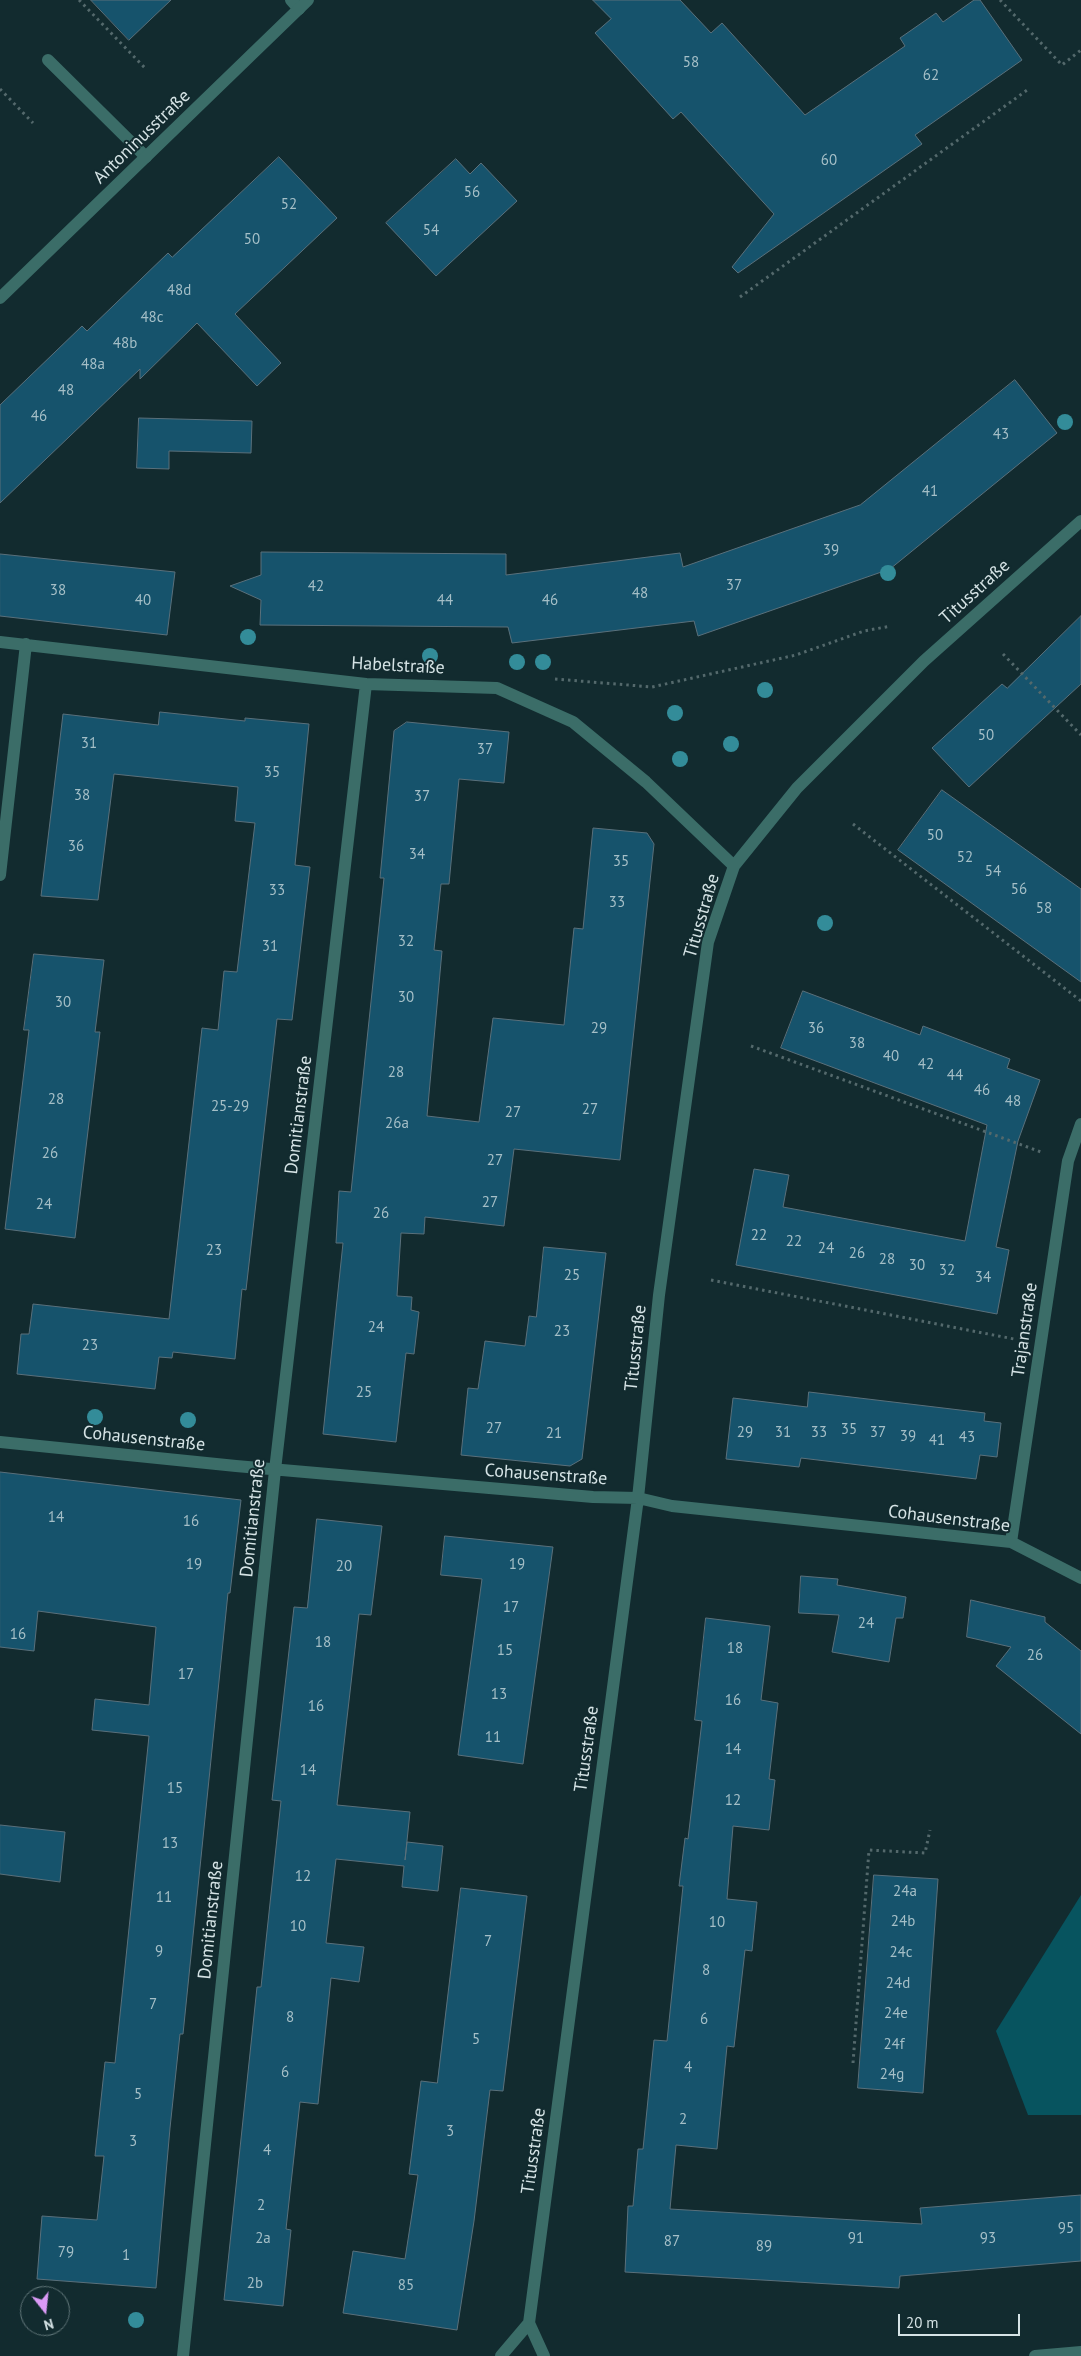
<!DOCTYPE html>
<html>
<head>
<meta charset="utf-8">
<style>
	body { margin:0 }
	#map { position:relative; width:1081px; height:2356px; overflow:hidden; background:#122b2f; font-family:"PT Sans",sans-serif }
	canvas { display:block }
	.north { position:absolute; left:20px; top:2286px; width:50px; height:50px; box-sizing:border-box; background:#122b2f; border:1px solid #607578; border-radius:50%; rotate:164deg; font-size:14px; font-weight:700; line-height:20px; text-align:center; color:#d5e3e5 }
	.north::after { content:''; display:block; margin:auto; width:18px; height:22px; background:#da9af6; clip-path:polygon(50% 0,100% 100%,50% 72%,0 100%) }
	.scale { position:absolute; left:898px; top:2314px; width:122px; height:22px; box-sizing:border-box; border:2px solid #d5e3e5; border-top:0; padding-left:6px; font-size:15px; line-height:18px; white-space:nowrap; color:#d5e3e5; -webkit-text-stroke:4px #122b2f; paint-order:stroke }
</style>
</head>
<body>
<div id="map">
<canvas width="1081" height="2356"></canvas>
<div class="north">N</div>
<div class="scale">20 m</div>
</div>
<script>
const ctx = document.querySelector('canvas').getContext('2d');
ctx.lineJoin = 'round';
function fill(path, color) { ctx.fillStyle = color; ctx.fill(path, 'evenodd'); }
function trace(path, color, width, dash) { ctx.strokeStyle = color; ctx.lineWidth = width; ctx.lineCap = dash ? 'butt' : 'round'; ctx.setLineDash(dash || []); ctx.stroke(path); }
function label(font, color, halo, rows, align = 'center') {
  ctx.font = font + ' "PT Sans",sans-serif'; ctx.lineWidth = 4; ctx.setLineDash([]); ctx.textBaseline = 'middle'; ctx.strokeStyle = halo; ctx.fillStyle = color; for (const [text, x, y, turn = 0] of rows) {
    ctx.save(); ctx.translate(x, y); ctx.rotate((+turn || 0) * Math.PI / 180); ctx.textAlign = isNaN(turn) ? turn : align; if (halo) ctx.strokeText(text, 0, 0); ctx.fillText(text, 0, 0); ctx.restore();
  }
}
const green = new Path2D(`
	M1081,1895V2115H1028L996,2031Z`);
const building = new Path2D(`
	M91,0H171L129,40Z
	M593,0H680L711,33L722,23L805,115L905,46L900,38L936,13L943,22L974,0H980L1022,60L915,135L922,144L738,273L732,267L774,214L681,112L673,119L595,33L611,19Z
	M279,157L337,218L235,314L281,363L257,386L197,323L140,379V369L0,503V405L82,326L87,331L168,253L172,257Z
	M456,159L470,174L481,163L517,201L436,276L386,223Z
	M1015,380L1057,433L890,569L698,636L694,621L512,643L508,627L260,625L261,600L230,586L261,575V552L506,554V575L680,553L683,567L860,505Z
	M139,418L252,421L251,453L169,451V469L137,468Z
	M0,554L175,572L167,635L0,616Z
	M1081,616V684L969,787L932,748L1002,684L1007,688Z
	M160,712L245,721V718L309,724L295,865L310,867L292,1020L277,1019L246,1290L242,1289L235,1359L173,1352L172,1358L159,1357L155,1389L17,1374L21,1334H29L33,1304L169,1319L202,1028L218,1030L224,971L237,972L255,823L235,821L238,787L114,774L98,900L41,896L63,714L158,725Z
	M407,722L509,732L504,783L459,779L449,884H441L434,950L442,951L427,1116L479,1122L493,1018L564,1025L574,928L583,929L593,828L647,833L654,844L620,1160L514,1149L504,1226L425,1217L424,1234L401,1233L397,1296L412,1297L411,1310L419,1312L414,1354L406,1353L396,1442L323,1434L343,1243H336L339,1191L351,1192L384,878H380L394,731Z
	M942,790L1081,889V982L898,850Z
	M34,954L104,960L95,1032H100L75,1238L5,1229L29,1030H24Z
	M803,991L920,1035L923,1026L1010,1059L1007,1068L1040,1080L1018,1141L996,1247L1009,1250L997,1314L736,1265L754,1169L789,1175L783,1207L965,1241L987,1125L781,1048Z
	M544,1247L606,1253L582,1459L570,1466L461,1455L468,1388L478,1389L485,1341L525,1346L529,1316L536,1317Z
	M809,1392L985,1413L984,1421L1001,1423L997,1457L980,1455L976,1479L801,1458L799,1467L726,1459L733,1398L807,1407Z
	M0,1472L241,1500L230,1593H228L183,2034H180L170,2128L156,2288L37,2279L42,2216L97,2220L104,2156H95L105,2062L115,2063L149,1736L92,1730L95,1699L149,1705L156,1627L38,1611L34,1651L0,1647Z
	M317,1519L382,1526L371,1615L359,1614L337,1805L410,1812L405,1860L407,1842L443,1846L438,1891L402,1887L404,1866L336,1859L326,1943L364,1947L359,1982L331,1978L318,2104L300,2102L286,2229L291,2230L283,2306L224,2300L257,1987H261L281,1801L272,1800L294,1607L307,1608Z
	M445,1536L553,1547L523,1764L458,1755L482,1579L441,1575Z
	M801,1576L838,1579L837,1585L906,1597L903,1618H896L889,1662L832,1652L839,1615L799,1613Z
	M971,1600L1045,1617V1622L1081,1651V1734L996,1666L1011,1647L967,1637Z
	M706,1618L770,1626L761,1700L778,1703L769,1779L775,1780L769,1830L733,1826L727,1899L757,1902L752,1951L745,1950L734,2047L727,2046L717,2149L676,2145L670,2209L922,2224L920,2208L1081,2195V2261L900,2276L899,2288L625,2272L628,2206H633L638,2149H643L654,2040L667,2041L683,1886H679L685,1838L688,1839L702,1721L695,1720Z
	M0,1825L65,1832L60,1882L0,1874Z
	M874,1875L938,1879L923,2093L858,2088Z
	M461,1888L527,1896L503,2091L490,2090L474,2221L457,2330L343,2313L353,2251L405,2259L418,2175L409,2174L421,2081L437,2083Z`);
const path = new Path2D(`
	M79,0L145,68
	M1000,0L1062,65L1081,50
	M0,89L33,123
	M740,297L1030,88
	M1003,654L1081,735
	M555,679L652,687L796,655L864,631L891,626
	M853,824L1081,1001
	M751,1046L1041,1152
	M711,1280L1014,1339
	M853,2063L869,1850L925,1853L930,1830`);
const service = new Path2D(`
	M291,0L299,9
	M48,60L146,157`);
const minor = new Path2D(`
	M0,298L308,0
	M0,642L366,684L497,688L573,722L646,782L734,866
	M0,875L26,644
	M0,1442L236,1466L593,1497L638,1498L672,1506L1011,1542L1081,1578
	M1011,1542L1068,1161L1081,1124
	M529,2323L638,1498L659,1295L708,942L734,866L797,788L924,661L1081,521
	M529,2323L544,2356
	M183,2356L275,1470L366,684
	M501,2356L529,2323
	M1035,2356L1081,2352`);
const trees = [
	[1065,422],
	[888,573],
	[248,637],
	[430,656],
	[517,662],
	[543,662],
	[765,690],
	[675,713],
	[731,744],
	[680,759],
	[825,923],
	[95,1417],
	[188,1420],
	[136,2320]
];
const numberNames = [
	["58",691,63],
	["62",931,76],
	["60",829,161],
	["56",472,193],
	["52",289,205],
	["54",431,231],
	["50",252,240],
	["48d",179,291],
	["48c",152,318],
	["48b",125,344],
	["48a",93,365],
	["48",66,391],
	["46",39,417],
	["43",1001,435],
	["41",930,492],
	["39",831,551],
	["37",734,586],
	["42",316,587],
	["38",58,591],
	["48",640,594],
	["40",143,601],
	["44",445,601],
	["46",550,601],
	["50",986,736],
	["31",89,744],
	["37",485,750],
	["35",272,773],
	["38",82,796],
	["37",422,797],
	["50",935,836],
	["36",76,847],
	["34",417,855],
	["52",965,858],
	["35",621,862],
	["54",993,872],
	["56",1019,890],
	["33",277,891],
	["33",617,903],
	["58",1044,909],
	["32",406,942],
	["31",270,947],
	["30",406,998],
	["30",63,1003],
	["29",599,1029],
	["36",816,1029],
	["38",857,1044],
	["40",891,1057],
	["42",926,1065],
	["28",396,1073],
	["44",955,1076],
	["46",982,1091],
	["28",56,1100],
	["48",1013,1102],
	["25-29",230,1107],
	["27",590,1110],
	["27",513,1113],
	["26a",397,1124],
	["26",50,1154],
	["27",495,1161],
	["27",490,1203],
	["24",44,1205],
	["26",381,1214],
	["22",759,1236],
	["22",794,1242],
	["24",826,1249],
	["23",214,1251],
	["26",857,1254],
	["28",887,1260],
	["30",917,1266],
	["32",947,1271],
	["25",572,1276],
	["34",983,1278],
	["24",376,1328],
	["23",562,1332],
	["23",90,1346],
	["25",364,1393],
	["27",494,1429],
	["35",849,1430],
	["29",745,1433],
	["31",783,1433],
	["33",819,1433],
	["37",878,1433],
	["21",554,1434],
	["39",908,1437],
	["43",967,1438],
	["41",937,1441],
	["14",56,1518],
	["16",191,1522],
	["19",194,1565],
	["19",517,1565],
	["20",344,1567],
	["17",511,1608],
	["24",866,1624],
	["16",18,1635],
	["18",323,1643],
	["18",735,1649],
	["15",505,1651],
	["26",1035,1656],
	["17",186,1675],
	["13",499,1695],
	["16",733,1701],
	["16",316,1707],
	["11",493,1738],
	["14",733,1750],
	["14",308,1771],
	["15",175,1789],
	["12",733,1801],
	["13",170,1844],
	["12",303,1877],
	["24a",905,1892],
	["11",164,1898],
	["24b",903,1922],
	["10",717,1923],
	["10",298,1927],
	["7",488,1942],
	["9",159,1952],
	["24c",901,1953],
	["8",706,1971],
	["24d",898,1984],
	["7",153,2005],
	["24e",896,2014],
	["8",290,2018],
	["6",704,2020],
	["5",476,2040],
	["24f",894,2045],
	["4",688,2068],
	["6",285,2073],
	["24g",892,2075],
	["5",138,2095],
	["2",683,2120],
	["3",450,2132],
	["3",133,2142],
	["4",267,2151],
	["2",261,2206],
	["95",1066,2229],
	["2a",263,2239],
	["91",856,2239],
	["93",988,2239],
	["87",672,2242],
	["89",764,2247],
	["79",66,2253],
	["1",126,2256],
	["2b",255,2284],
	["85",406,2286]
];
const streetNames = [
	["Antoninusstraße",142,137,-44],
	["Titusstraße",975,592,-42],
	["Habelstraße",398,666,3],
	["Titusstraße",702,916,-74],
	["Domitianstraße",299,1115,-83],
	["Trajanstraße",1025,1330,-82],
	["Titusstraße",636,1348,-84],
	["Cohausenstraße",144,1439,6],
	["Cohausenstraße",546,1475,4],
	["Domitianstraße",253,1518,-84],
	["Cohausenstraße",949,1519,7],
	["Titusstraße",587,1749,-82],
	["Domitianstraße",211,1920,-84],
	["Titusstraße",534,2151,-82]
];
fill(green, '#07545f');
fill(building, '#16536c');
trace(building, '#5a707b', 1);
trace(path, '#54696c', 3, [2.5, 4]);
trace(service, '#3b6d68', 12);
trace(minor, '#3b6d68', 12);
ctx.fillStyle = '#338c99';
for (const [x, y] of trees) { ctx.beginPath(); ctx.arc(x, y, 8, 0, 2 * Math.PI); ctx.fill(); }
label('15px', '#a5bfc7', null, numberNames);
label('18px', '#d5e3e5', '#122b2f', streetNames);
</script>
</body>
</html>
